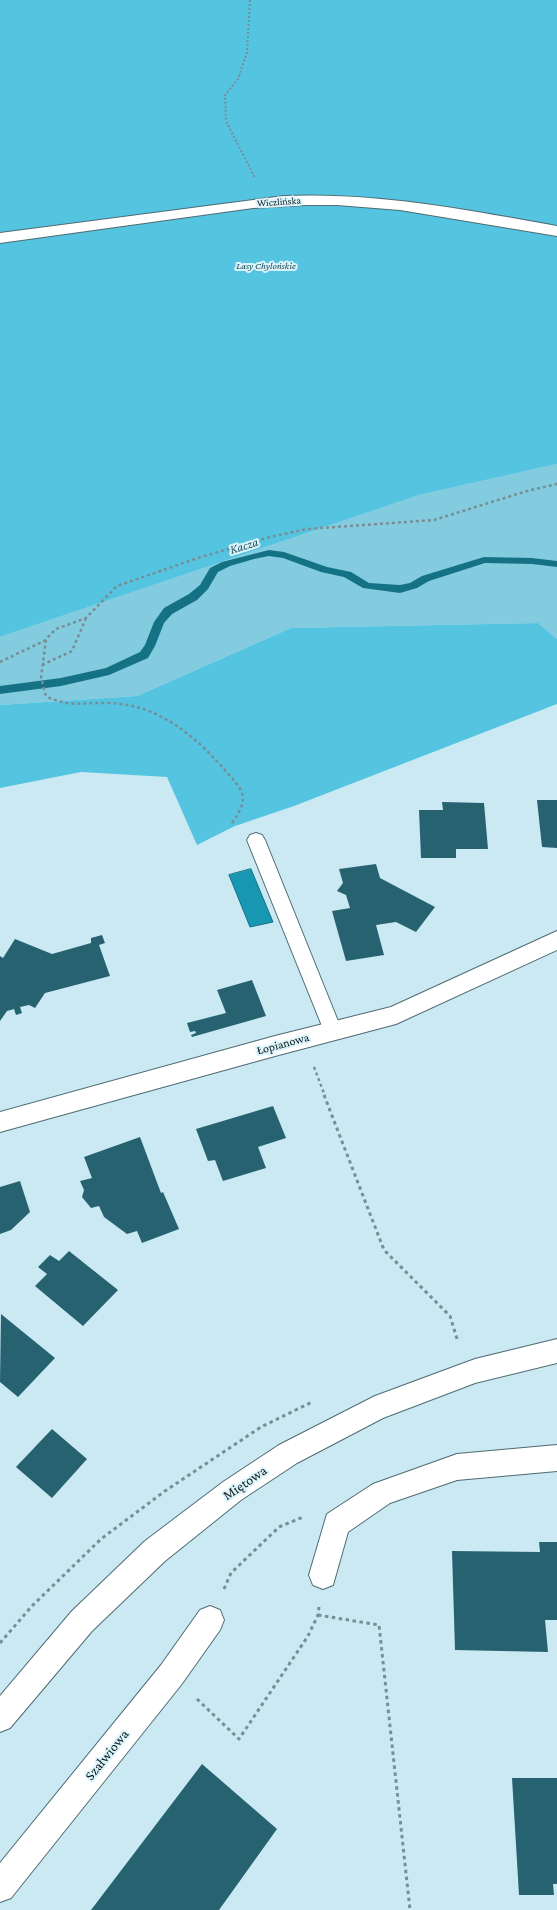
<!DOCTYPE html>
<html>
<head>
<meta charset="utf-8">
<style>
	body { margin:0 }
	canvas { display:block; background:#cae9f2 }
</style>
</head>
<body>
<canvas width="557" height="1910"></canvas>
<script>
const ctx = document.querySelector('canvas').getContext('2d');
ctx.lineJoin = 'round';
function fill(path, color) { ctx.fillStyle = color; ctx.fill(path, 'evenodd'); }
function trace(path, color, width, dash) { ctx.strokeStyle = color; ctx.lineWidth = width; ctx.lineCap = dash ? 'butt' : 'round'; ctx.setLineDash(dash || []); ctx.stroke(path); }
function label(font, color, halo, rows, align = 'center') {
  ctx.font = font + ' "Crimson Pro",serif'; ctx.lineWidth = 4; ctx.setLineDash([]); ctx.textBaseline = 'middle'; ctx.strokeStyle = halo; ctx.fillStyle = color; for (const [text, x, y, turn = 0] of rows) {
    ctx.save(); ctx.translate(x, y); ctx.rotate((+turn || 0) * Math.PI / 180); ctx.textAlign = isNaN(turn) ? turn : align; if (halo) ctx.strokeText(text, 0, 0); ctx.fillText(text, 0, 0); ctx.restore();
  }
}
const green = new Path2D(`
	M557,464V639L538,623L291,628L137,696L0,705V637L419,495Z`);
const forest = new Path2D(`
	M0,0H557V464L419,495L0,637Z
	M538,623L557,639V704L294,806L235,826L197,845L167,777L81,772L0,788V705L137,696L291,628Z`);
const water = new Path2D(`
	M251,869L273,922L250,927L229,875Z`);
const stream = new Path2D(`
	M269,550L284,552L327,567L351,572L369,583L400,585L410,583L422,576L484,557L532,558L557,561V567L532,564L485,563L429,581L417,588L400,593L363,588L344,577L321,572L283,558L269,556L254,559L230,566L218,572L208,589L197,600L172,614L164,623L155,646L148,658L109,675L61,686L0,694V686L61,678L106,668L140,652L145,645L154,622L164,608L189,594L200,585L210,568L222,562Z`);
const building = new Path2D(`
	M537,800H557V848L542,847Z
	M442,802L484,803L488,849H456V858H421L419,810H443Z
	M376,864L380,878L435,907L416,932L396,922L376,925L384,955L346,961L332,911L350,908L346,895L337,891L343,883L339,869Z
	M102,935L105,943L99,945L110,976L45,993L35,1008L29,1005L20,1007L22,1013L16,1015L14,1009L7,1011L0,1021V956L3,958L15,939L52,954L91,943V938Z
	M252,980L266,1016L192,1037L191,1035L196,1033L195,1031L190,1032L187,1023L226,1013L217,990Z
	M273,1106L286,1138L258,1147L266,1168L223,1181L215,1160L208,1161L196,1129Z
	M140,1137L161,1193L163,1192L179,1229L142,1243L137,1231L127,1234L104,1217L99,1206L91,1208L82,1197L84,1190L80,1181L92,1178L84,1157Z
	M20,1181L30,1212L11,1230L0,1234V1187Z
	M69,1251L118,1290L83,1326L35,1286L47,1274L38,1267L50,1255L59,1261Z
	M1,1314L55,1358L18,1397L0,1382Z
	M52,1429L87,1459L52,1498L16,1467Z
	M539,1542H557V1620H545L548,1652L455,1650L452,1551L540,1552Z
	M202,1764L277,1829L219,1910H91Z
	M512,1778H557V1884H553L554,1895H519Z`);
const pathFar2 = new Path2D(`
	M250,0L247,52L238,79L225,95L226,121L255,178`);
const pathFar1 = new Path2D(`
	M0,662L46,640
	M42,665L72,651L86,618
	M232,823C251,796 243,791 224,769C193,734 157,704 108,703C85,702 68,708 46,696L41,678L46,639L56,629L86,618L117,586L201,557L270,537L307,529L434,520L527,491L557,484
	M314,1067L325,1096`);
const path = new Path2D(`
	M324,1095L384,1250L450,1316L458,1342
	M224,1589L231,1573L279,1527L303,1517
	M318,1615L379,1625L410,1910
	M0,1643L32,1606L101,1539L165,1491L261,1427L312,1402
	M197,1699L239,1739L308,1636L318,1615L319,1607`);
const lane = new Path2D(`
	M256,833L262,835L265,840L342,1031L340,1036L333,1039L326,1036L324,1031L247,840L250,835Z`);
const street = new Path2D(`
	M557,931V950L396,1024L275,1056L0,1132V1112L275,1036L391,1007Z
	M557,1445V1471L457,1480L390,1503L348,1532L333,1585L323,1589L313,1585L309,1575L327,1514L373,1484L457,1454Z
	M210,1606L220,1610L224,1620L220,1630L181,1685L11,1898L0,1902V1863L161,1665L200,1610Z`);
const secondary = new Path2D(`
	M284,196C377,192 467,210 557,226V236L400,210L337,205H306L253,208L0,243V233Z
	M557,1339V1363L475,1383L383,1418L297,1463L241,1500L165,1561L92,1631L10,1728L0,1732V1696L72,1611L145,1541L223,1482L279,1445L375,1396L475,1359Z`);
const farStreetnames = [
	["Wiczlińska",279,202,-4]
];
const farParknames = [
	["Lasy Chylońskie",266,266]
];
const streetNames = [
	["Łopianowa",283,1044,-15]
];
const waterNames = [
	["Kacza",244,546,-17]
];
const nearStreetnames = [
	["Miętowa",245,1483,-34],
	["Szałwiowa",107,1755,-51]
];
fill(green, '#83cbdf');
fill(forest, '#55c4e1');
fill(water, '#1797b2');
trace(water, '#157285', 1);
fill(stream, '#157285');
fill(building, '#276271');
trace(lane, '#4f6b73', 2);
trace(street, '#4f6b73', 2);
trace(secondary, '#4f6b73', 2);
trace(pathFar2, '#788e95', 2, [2, 2]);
trace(pathFar1, '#788e95', 2.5, [3, 3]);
trace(path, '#788e95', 3, [3.5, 3.5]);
fill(lane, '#fff');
fill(street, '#fff');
fill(secondary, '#fff');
label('10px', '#0f1a1d', '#dcf5fc', farStreetnames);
label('italic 10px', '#164753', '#dcf5fc', farParknames);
label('12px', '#0f1a1d', '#dcf5fc', streetNames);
label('italic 13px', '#295865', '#dcf5fc', waterNames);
label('14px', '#0f1a1d', '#dcf5fc', nearStreetnames);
</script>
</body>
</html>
